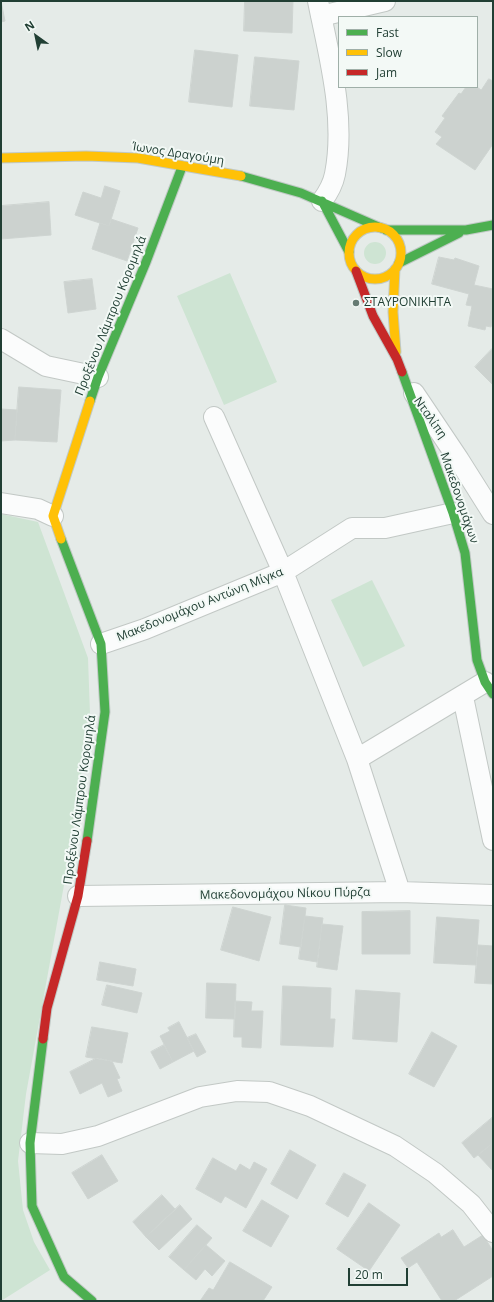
<!DOCTYPE html>
<html>
<head>
<meta charset="utf-8">
<style>
	body { margin:0 }
	#map { position:relative; width:494px; height:1302px; overflow:hidden; background:#e5ebe8; font-family:"Open Sans",sans-serif }
	canvas { display:block }
	.frame { position:absolute; inset:0; border:2px solid #213f34; pointer-events:none }
	.legend { position:absolute; left:338px; top:16px; width:140px; height:72px; box-sizing:border-box; background:#f3f9f6; border:1px solid #9fafa8; margin:0; padding:5px 7px; list-style:none; font-size:12px; color:#213f34 }
	.legend li { display:flex; align-items:center; gap:8px; height:20px }
	.legend b { width:20px; border:1px solid #9fafa8 }
	.north { position:absolute; left:16px; top:16px; width:40px; height:40px; -webkit-text-stroke:3px #f3f9f6; paint-order:stroke; rotate:327deg; font-size:11px; font-weight:700; line-height:16px; text-align:center; color:#213f34 }
	.north::after { content:''; display:block; margin:auto; width:14px; height:18px; background:#213f34; clip-path:polygon(50% 0,100% 100%,50% 72%,0 100%) }
	.scale { position:absolute; left:348px; top:1268px; width:60px; height:18px; box-sizing:border-box; border:2px solid #213f34; border-top:0; padding-left:5px; font-size:12px; line-height:14px; white-space:nowrap; color:#213f34; -webkit-text-stroke:3px #f3f9f6; paint-order:stroke }
</style>
</head>
<body>
<div id="map">
<canvas width="494" height="1302"></canvas>
<div class="frame"></div>
<ul class="legend">
<li><b style="height:5px;background:#4caf50"></b>Fast</li>
<li><b style="height:5px;background:#ffc107"></b>Slow</li>
<li><b style="height:5px;background:#c62828"></b>Jam</li>
</ul>
<div class="north">N</div>
<div class="scale">20 m</div>
</div>
<script>
const ctx = document.querySelector('canvas').getContext('2d');
ctx.lineJoin = 'round';
function fill(path, color) { ctx.fillStyle = color; ctx.fill(path, 'evenodd'); }
function trace(path, color, width, dash) { ctx.strokeStyle = color; ctx.lineWidth = width; ctx.lineCap = dash ? 'butt' : 'round'; ctx.setLineDash(dash || []); ctx.stroke(path); }
function label(font, color, halo, rows, align = 'center') {
  ctx.font = font + ' "Open Sans",sans-serif'; ctx.lineWidth = 4; ctx.setLineDash([]); ctx.textBaseline = 'middle'; ctx.strokeStyle = halo; ctx.fillStyle = color; for (const [text, x, y, turn = 0] of rows) {
    ctx.save(); ctx.translate(x, y); ctx.rotate((+turn || 0) * Math.PI / 180); ctx.textAlign = isNaN(turn) ? turn : align; if (halo) ctx.strokeText(text, 0, 0); ctx.fillText(text, 0, 0); ctx.restore();
  }
}
const green = new Path2D(`
	M364 253a11 11 0 1 1 22 0a11 11 0 1 1-22 0Z
	M230,273L277,382L224,405L177,296Z
	M1,514L38,522L88,658L90,714L70,852L26,1094L18,1161L23,1210L34,1242L50,1270L1,1301Z
	M372,580L405,646L363,667L331,600Z`);
const building = new Path2D(`
	M1,1L5,21L1,22Z
	M245,1H293L292,33L244,31Z
	M195,50L238,55L232,107L189,102Z
	M255,57L299,61L294,110L250,106Z
	M489,79L493,81V144L475,170L436,144L442,137L435,132L445,118L442,116L459,93L461,94L466,87H477L481,90Z
	M105,186L120,191L109,226L75,215L83,192L101,198Z
	M49,202L51,235L1,239V206Z
	M111,219L138,228L127,261L92,249L100,223L109,226Z
	M439,257L454,260L455,258L479,266L474,285L493,289V319L491,327L486,326L485,330L468,326L472,306L466,305L469,294L432,284Z
	M92,279L96,309L68,313L64,282Z
	M492,349L493,350V385L475,367Z
	M19,387L61,390L57,442L15,440Z
	M1,409L17,410L15,440L1,441Z
	M285,905L306,908L301,947L280,944Z
	M233,907L271,917L259,961L221,950Z
	M410,911V954H362V912Z
	M305,916L323,918L317,962L299,959Z
	M437,917L479,920L476,965L434,963Z
	M322,924L343,926L337,970L317,967Z
	M478,945L493,946V984L475,983Z
	M100,962L136,969L133,986L97,980Z
	M207,983L236,984L235,1019L206,1018Z
	M107,985L142,993L137,1013L102,1005Z
	M283,986L331,988L330,1019H335L333,1047L281,1045Z
	M356,990L400,993L397,1042L353,1039Z
	M235,1001L252,1002L251,1011H263L261,1048L242,1047V1037H234Z
	M179,1022L194,1051L173,1062L160,1036L170,1031L168,1028Z
	M92,1027L128,1033L122,1063L86,1057Z
	M432,1032L457,1046L434,1087L409,1074Z
	M196,1034L206,1052L197,1057L187,1038Z
	M164,1045L173,1062L160,1069L151,1052Z
	M97,1058L112,1061L120,1078L117,1079L122,1091L108,1097L102,1083L80,1094L70,1072Z
	M493,1117V1143L474,1158L462,1143Z
	M493,1143V1169L492,1170L478,1155Z
	M290,1150L316,1165L297,1199L271,1184Z
	M102,1155L118,1181L88,1199L72,1173Z
	M213,1158L236,1171L240,1164L250,1170L254,1162L267,1169L246,1208L225,1196L221,1203L196,1189Z
	M344,1173L366,1185L348,1217L326,1204Z
	M162,1195L175,1209L146,1237L133,1222Z
	M262,1200L289,1216L271,1247L243,1231Z
	M369,1203L400,1225L369,1271L337,1249Z
	M180,1205L192,1219L159,1250L146,1237Z
	M197,1225L212,1238L184,1270L169,1257Z
	M453,1230L464,1247L483,1235L493,1251V1276L454,1301H442L417,1262L408,1268L401,1258L439,1233L441,1237Z
	M206,1245L225,1261L212,1276L205,1269L196,1280L184,1270Z
	M230,1262L272,1287L263,1301H200L209,1288L213,1290Z`);
const street = new Path2D(`
	M318,1C329,56 346,117 335,174C333,184 328,193 322,201
	M321,16L385,1
	M1,339L46,366L98,377
	M414,393L459,460L493,514
	M214,417L283,572L357,759L400,892
	M1,503L38,509L53,516
	M101,644L145,629L283,572L352,528H385L453,513
	M463,697L493,840
	M357,759L485,682
	M78,896L400,892L493,895
	M30,1143L62,1144L98,1136L200,1097L237,1091L269,1092L310,1106L395,1146L435,1173L471,1204L493,1232`);
const fast = new Path2D(`
	M241,176L301,193L381,228
	M322,201L349,252
	M386,230H466L493,225
	M399,263L459,233
	M402,372L453,513L465,553L477,660L485,682L493,694
	M90,401L98,377L146,262L182,167
	M61,539L101,644L105,712L87,841
	M43,1039L30,1143L32,1206L64,1277L92,1301`);
const slow = new Path2D(`
	M1,158L86,156L138,158L241,176
	M349 253a26 26 0 1 1 52 0a26 26 0 1 1-52 0Z
	M395,269L393,312L396,352
	M61,539L53,516L90,401`);
const jam = new Path2D(`
	M356,271L373,316L397,359L402,372
	M43,1039L47,1008L78,896L87,841`);
const markers = [
	[356,303,4,"#667b73"]
];
const streetNames = [
	["Ίωνος Δραγούμη",178,154,9],
	["Προξένου Λάμπρου Κορομηλά",111,316,-68],
	["Νταλίπη",430,418,55],
	["Μακεδονομάχων",459,498,71],
	["Μακεδονομάχου Αντώνη Μίγκα",200,605,-22],
	["Προξένου Λάμπρου Κορομηλά",80,800,-82],
	["Μακεδονομάχου Νίκου Πύρζα",285,894,-1]
];
const poiNames = [
	["ΣΤΑΥΡΟΝΙΚΗΤΑ",364,303]
];
fill(green, '#cee4d3');
fill(building, '#ccd2cf');
trace(building, '#ced4d1', 1);
trace(street, '#c2c8c5', 22);
trace(fast, '#c0c9c5', 11);
trace(slow, '#c0c9c5', 11);
trace(jam, '#c0c9c5', 11);
trace(street, '#fbfcfc', 20);
trace(fast, '#4caf50', 9);
trace(slow, '#ffc107', 9);
trace(jam, '#c62828', 9);
for (const [x, y, r, color] of markers) { const dot = new Path2D(); dot.arc(x, y, r, 0, 2 * Math.PI); ctx.fillStyle = color; ctx.fill(dot); trace(dot, '#f3f9f6', 1.5); }
label('12px', '#213f34', '#f3f9f6', streetNames);
label('12px', '#213f34', '#f3f9f6', poiNames, 'left');
</script>
</body>
</html>
